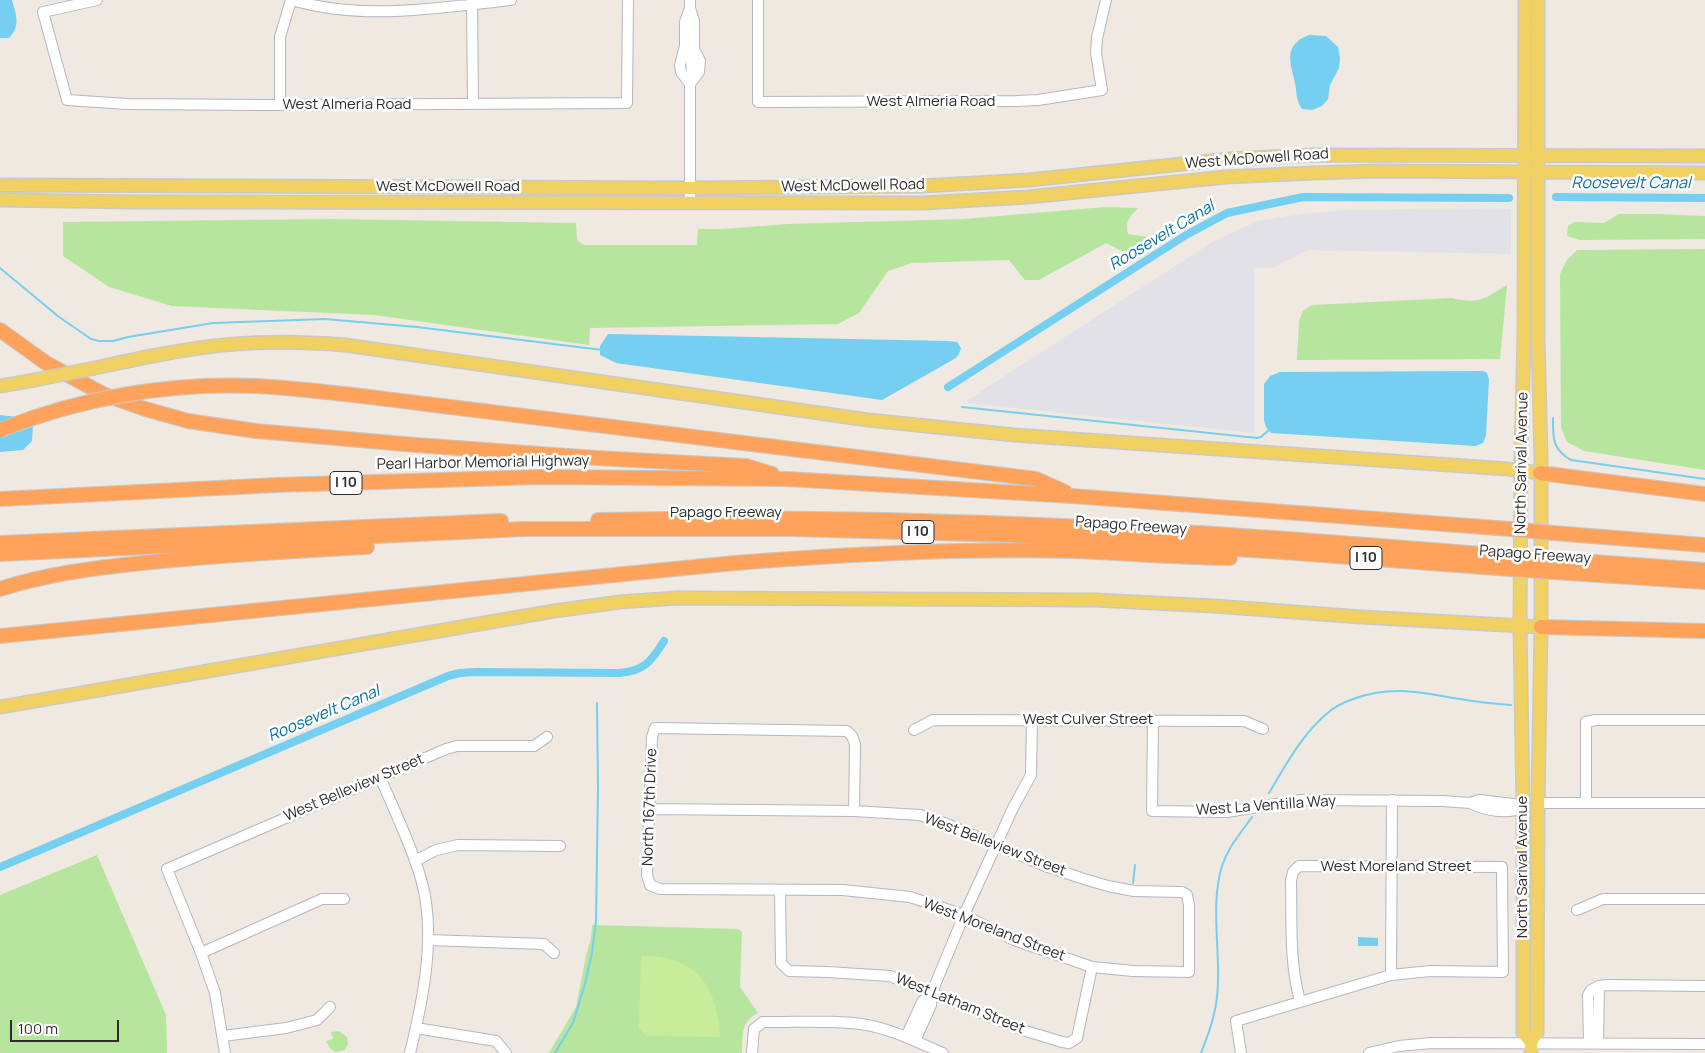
<!DOCTYPE html>
<html>
<head>
<meta charset="utf-8">
<style>
	body { margin:0 }
	#map { position:relative; width:1705px; height:1053px; overflow:hidden; background:#efe9e1; font-family:Manrope,sans-serif }
	canvas { display:block }
	.scale { position:absolute; left:10px; top:1020px; width:109px; height:22px; box-sizing:border-box; border:2px solid #2e2e2e; border-top:0; padding-left:6px; font-size:15px; line-height:18px; white-space:nowrap; color:#2e2e2e; -webkit-text-stroke:4px #fff; paint-order:stroke }
</style>
</head>
<body>
<div id="map">
<canvas width="1705" height="1053"></canvas>
<div class="scale">100 m</div>
</div>
<script>
const ctx = document.querySelector('canvas').getContext('2d');
ctx.lineJoin = 'round';
function fill(path, color) { ctx.fillStyle = color; ctx.fill(path, 'evenodd'); }
function trace(path, color, width, dash) { ctx.strokeStyle = color; ctx.lineWidth = width; ctx.lineCap = dash ? 'butt' : 'round'; ctx.setLineDash(dash || []); ctx.stroke(path); }
function label(font, color, halo, rows, align = 'center') {
  ctx.font = font + ' Manrope,sans-serif'; ctx.lineWidth = 5; ctx.setLineDash([]); ctx.textBaseline = 'middle'; ctx.strokeStyle = halo; ctx.fillStyle = color; for (const [text, x, y, turn = 0] of rows) {
    ctx.save(); ctx.translate(x, y); ctx.rotate((+turn || 0) * Math.PI / 180); ctx.textAlign = isNaN(turn) ? turn : align; if (halo) ctx.strokeText(text, 0, 0); ctx.fillText(text, 0, 0); ctx.restore();
  }
}
const industrial = new Path2D(`
	M1511,209V254L1308,250L1272,268H1254V433L967,403V400L972,397L1214,241L1258,221L1302,214L1347,210Z`);
const green = new Path2D(`
	M1105,207L1138,208C1129,217 1125,222 1128,234L1149,237L1126,253L1106,243L1039,280H1025L1009,260L912,263L888,271L859,313L838,324L590,328L589,345L374,315L172,306L109,287L63,256V222L331,219L576,223L577,240L584,245H697L698,229H722L788,224L964,219Z
	M1619,214H1655L1705,216V239L1580,240L1567,236L1568,226L1574,222L1604,223Z
	M1705,249V470L1584,451L1567,442L1561,427L1560,274L1567,260L1577,250Z
	M1507,285L1500,359L1297,360L1299,321L1303,311L1312,305L1452,298C1479,305 1485,298 1507,285Z
	M97,855L166,1015L167,1053H0V895Z
	M592,925L738,929L742,932L740,987L758,1013C740,1022 743,1035 742,1053H549L576,1007L586,956L591,938Z
	M339,1031L347,1037L348,1044L345,1050L335,1052L330,1048L326,1041L333,1039L331,1032Z`);
const pitch = new Path2D(`
	M641,956C697,955 717,986 720,1037L646,1036L639,1028Z`);
const water = new Path2D(`
	M0,0H12C16,15 21,26 9,38H0Z
	M1309,35L1326,36L1338,47L1340,58L1339,68L1330,85L1328,99L1322,106L1312,110L1302,109C1296,100 1297,94 1295,83C1290,61 1283,45 1309,35Z
	M608,334L948,341L957,342L961,348L959,354L956,358L882,400L616,363L600,355V346Z
	M1483,371L1487,373L1489,379L1486,435L1483,443L1475,446L1271,433L1266,427L1264,420V384L1270,376L1280,372Z
	M0,415L26,418L33,425L32,441L23,450L0,452Z
	M1358,937L1378,938V946H1358Z`);
const stream = new Path2D(`
	M0,268L59,317L91,339L99,341H113L128,337L213,323L325,319L417,327L602,350
	M962,407L1257,438L1261,437L1270,429
	M1553,418C1553,438 1552,449 1571,460L1705,479
	M1269,793C1285,766 1304,731 1330,711C1336,706 1345,702 1353,699C1397,683 1429,695 1473,701C1485,703 1498,704 1511,705
	M1133,883L1135,865
	M555,1053L573,1023L585,984L592,953L596,921L598,788L597,703
	M1201,1053C1211,1028 1218,1007 1218,980C1219,942 1211,902 1222,866C1228,847 1241,833 1252,817`);
const canal = new Path2D(`
	M1556,197L1705,198
	M948,387L1186,235L1227,213L1303,197L1509,198
	M0,867L448,676L460,673L476,672L619,673C644,671 651,662 664,641`);
const minor = new Path2D(`
	M97,0L43,12L67,100L127,104L264,105L627,103L628,0
	M292,0C363,21 438,8 511,0
	M472,0L473,104
	M690,0V8L694,21V49L700,61L699,72L690,84V203
	M758,0V102L1017,101L1038,100L1102,90L1096,53L1097,38L1106,0
	M690,8L685,22V46L680,65L681,72L690,84
	M691,49H694L691,56L692,79
	M280,105V37L291,0
	M1153,720L1152,811L1227,812L1301,800L1442,801L1470,803L1479,800L1513,804L1523,808
	M914,730L933,720L1244,721L1263,729
	M380,777C394,810 411,844 421,879C437,933 423,1000 410,1053
	M1470,803C1486,811 1506,814 1523,808
	M1538,803H1705
	M1586,803V722L1596,720H1705
	M650,809L854,811L920,815L947,824L1045,866L1084,879L1108,886L1134,891L1182,892L1187,895L1189,905V972L1133,971L1092,967L1014,940L964,915L910,897L843,890L660,889L650,885L647,875L652,737L655,728L847,731L852,736L855,744L854,811
	M415,861L436,850L458,845L560,846
	M780,891L781,963L789,971L828,972L890,976L1023,1030L1062,1042L1069,1043L1077,1038L1092,967
	M1577,910L1603,899H1705
	M428,940L544,944L554,953
	M201,953L322,899H344
	M1391,975L1392,800
	M416,1028L496,1041L506,1053
	M223,1036L286,1028L317,1020L330,1007
	M906,1037L922,1002L932,992
	M915,1041L931,1005L932,992L964,915L1013,808L1031,775L1032,719
	M1589,1043L1588,995L1591,990L1599,986L1608,985L1705,986
	M1598,1043L1599,986
	M225,1053L215,993L201,953L167,869L446,749L457,746H534L547,737
	M752,1053L754,1029L763,1022H775C805,1022 838,1020 867,1025C894,1030 919,1043 943,1053
	M1241,1053L1236,1021L1391,975L1430,971L1503,972L1502,867L1299,866L1293,872L1291,880C1292,921 1289,961 1300,1001
	M1369,1053L1399,1046L1431,1043L1705,1044`);
const major = new Path2D(`
	M1525,0L1524,338L1521,457L1520,626L1523,808V1033L1531,1042
	M0,185L690,188L922,186L1029,180L1230,159L1313,155L1705,156
	M0,200L136,202L923,203L1028,197L1226,177L1313,173L1377,171L1705,173
	M95,368C141,358 187,348 234,344C271,341 308,342 345,345L868,420L1014,435L1508,469L1540,473
	M0,386L40,379
	M0,707L554,611L620,602L677,598L1095,600L1214,606L1361,617L1541,627
	M1531,1053V1042L1537,1033L1538,803L1541,627V458L1538,338V0`);
const highway = new Path2D(`
	M0,330L46,363L103,394L145,409L188,421L256,431L416,445L596,458L746,466L772,474
	M426,404L1036,479L1065,492
	M1540,473L1705,494
	M0,499L277,485L541,477L787,479L1072,496L1510,529
	M598,520C780,516 962,520 1144,530C1266,536 1388,547 1510,556
	M1553,533L1705,545
	M0,543L501,521
	M0,554L524,529H792L1010,535L1282,552L1510,569
	M1553,559L1705,570
	M1553,572L1705,582
	M0,589C47,574 94,568 142,563C217,555 292,551 367,547
	M1541,627L1705,631
	M0,636L735,563C848,554 962,548 1075,551C1127,553 1179,558 1230,558`);
const majorBridge = new Path2D(`
	M40,379L95,368`);
const highwayBridge = new Path2D(`
	M0,430C80,398 170,382 256,386C313,389 369,397 426,404
	M1510,529L1553,533
	M1510,556L1553,559
	M1510,569L1553,572`);
const shields = [
	[346,483,32],
	[918,532,32],
	[1366,558,32]
];
const shieldNames = [
	["I 10",346,483],
	["I 10",918,532],
	["I 10",1366,558]
];
const streetNames = [
	["West Almeria Road",931,102],
	["West Almeria Road",347,105],
	["West McDowell Road",1257,159,-4],
	["West McDowell Road",853,186,-1],
	["West McDowell Road",448,187],
	["Pearl Harbor Memorial Highway",483,463,-1],
	["North Sarival Avenue",1522,463,-89],
	["Papago Freeway",726,513],
	["Papago Freeway",1131,526,4],
	["Papago Freeway",1535,555,4],
	["West Culver Street",1088,720],
	["West Belleview Street",354,788,-23],
	["West La Ventilla Way",1266,806,-4],
	["North 167th Drive",650,807,-88],
	["West Belleview Street",995,845,21],
	["West Moreland Street",1396,867],
	["North Sarival Avenue",1523,867,-90],
	["West Moreland Street",994,930,21],
	["West Latham Street",960,1004,22]
];
const waterNames = [
	["Roosevelt Canal",1631,184],
	["Roosevelt Canal",1162,236,-31],
	["Roosevelt Canal",324,714,-23]
];
fill(industrial, '#e3e1e8');
fill(green, '#b6e59e');
fill(pitch, '#c9ec9a');
fill(water, '#75cff0');
trace(stream, '#75cff0', 2);
trace(canal, '#75cff0', 8);
trace(minor, '#b4b7c1', 12);
trace(major, '#c9c9c9', 15);
trace(highway, '#c9c9c9', 16);
trace(minor, '#fff', 10);
trace(major, '#f2d163', 12);
trace(highway, '#ffa35c', 14);
trace(majorBridge, '#c9c9c9', 15, []);
trace(highwayBridge, '#c9c9c9', 16, []);
trace(majorBridge, '#f2d163', 12);
trace(highwayBridge, '#ffa35c', 14);
for (const [x, y, w] of shields) { const box = new Path2D(); box.roundRect(x - w / 2, y - 11.5, w, 23, 4); ctx.fillStyle = '#fff'; ctx.fill(box); trace(box, '#2e2e2e', 1); }
label('bold 14px', '#2e2e2e', null, shieldNames);
label('15px', '#2e2e2e', '#fff', streetNames);
label('italic 16px', '#0d6fa3', '#fff', waterNames);
</script>
</body>
</html>
